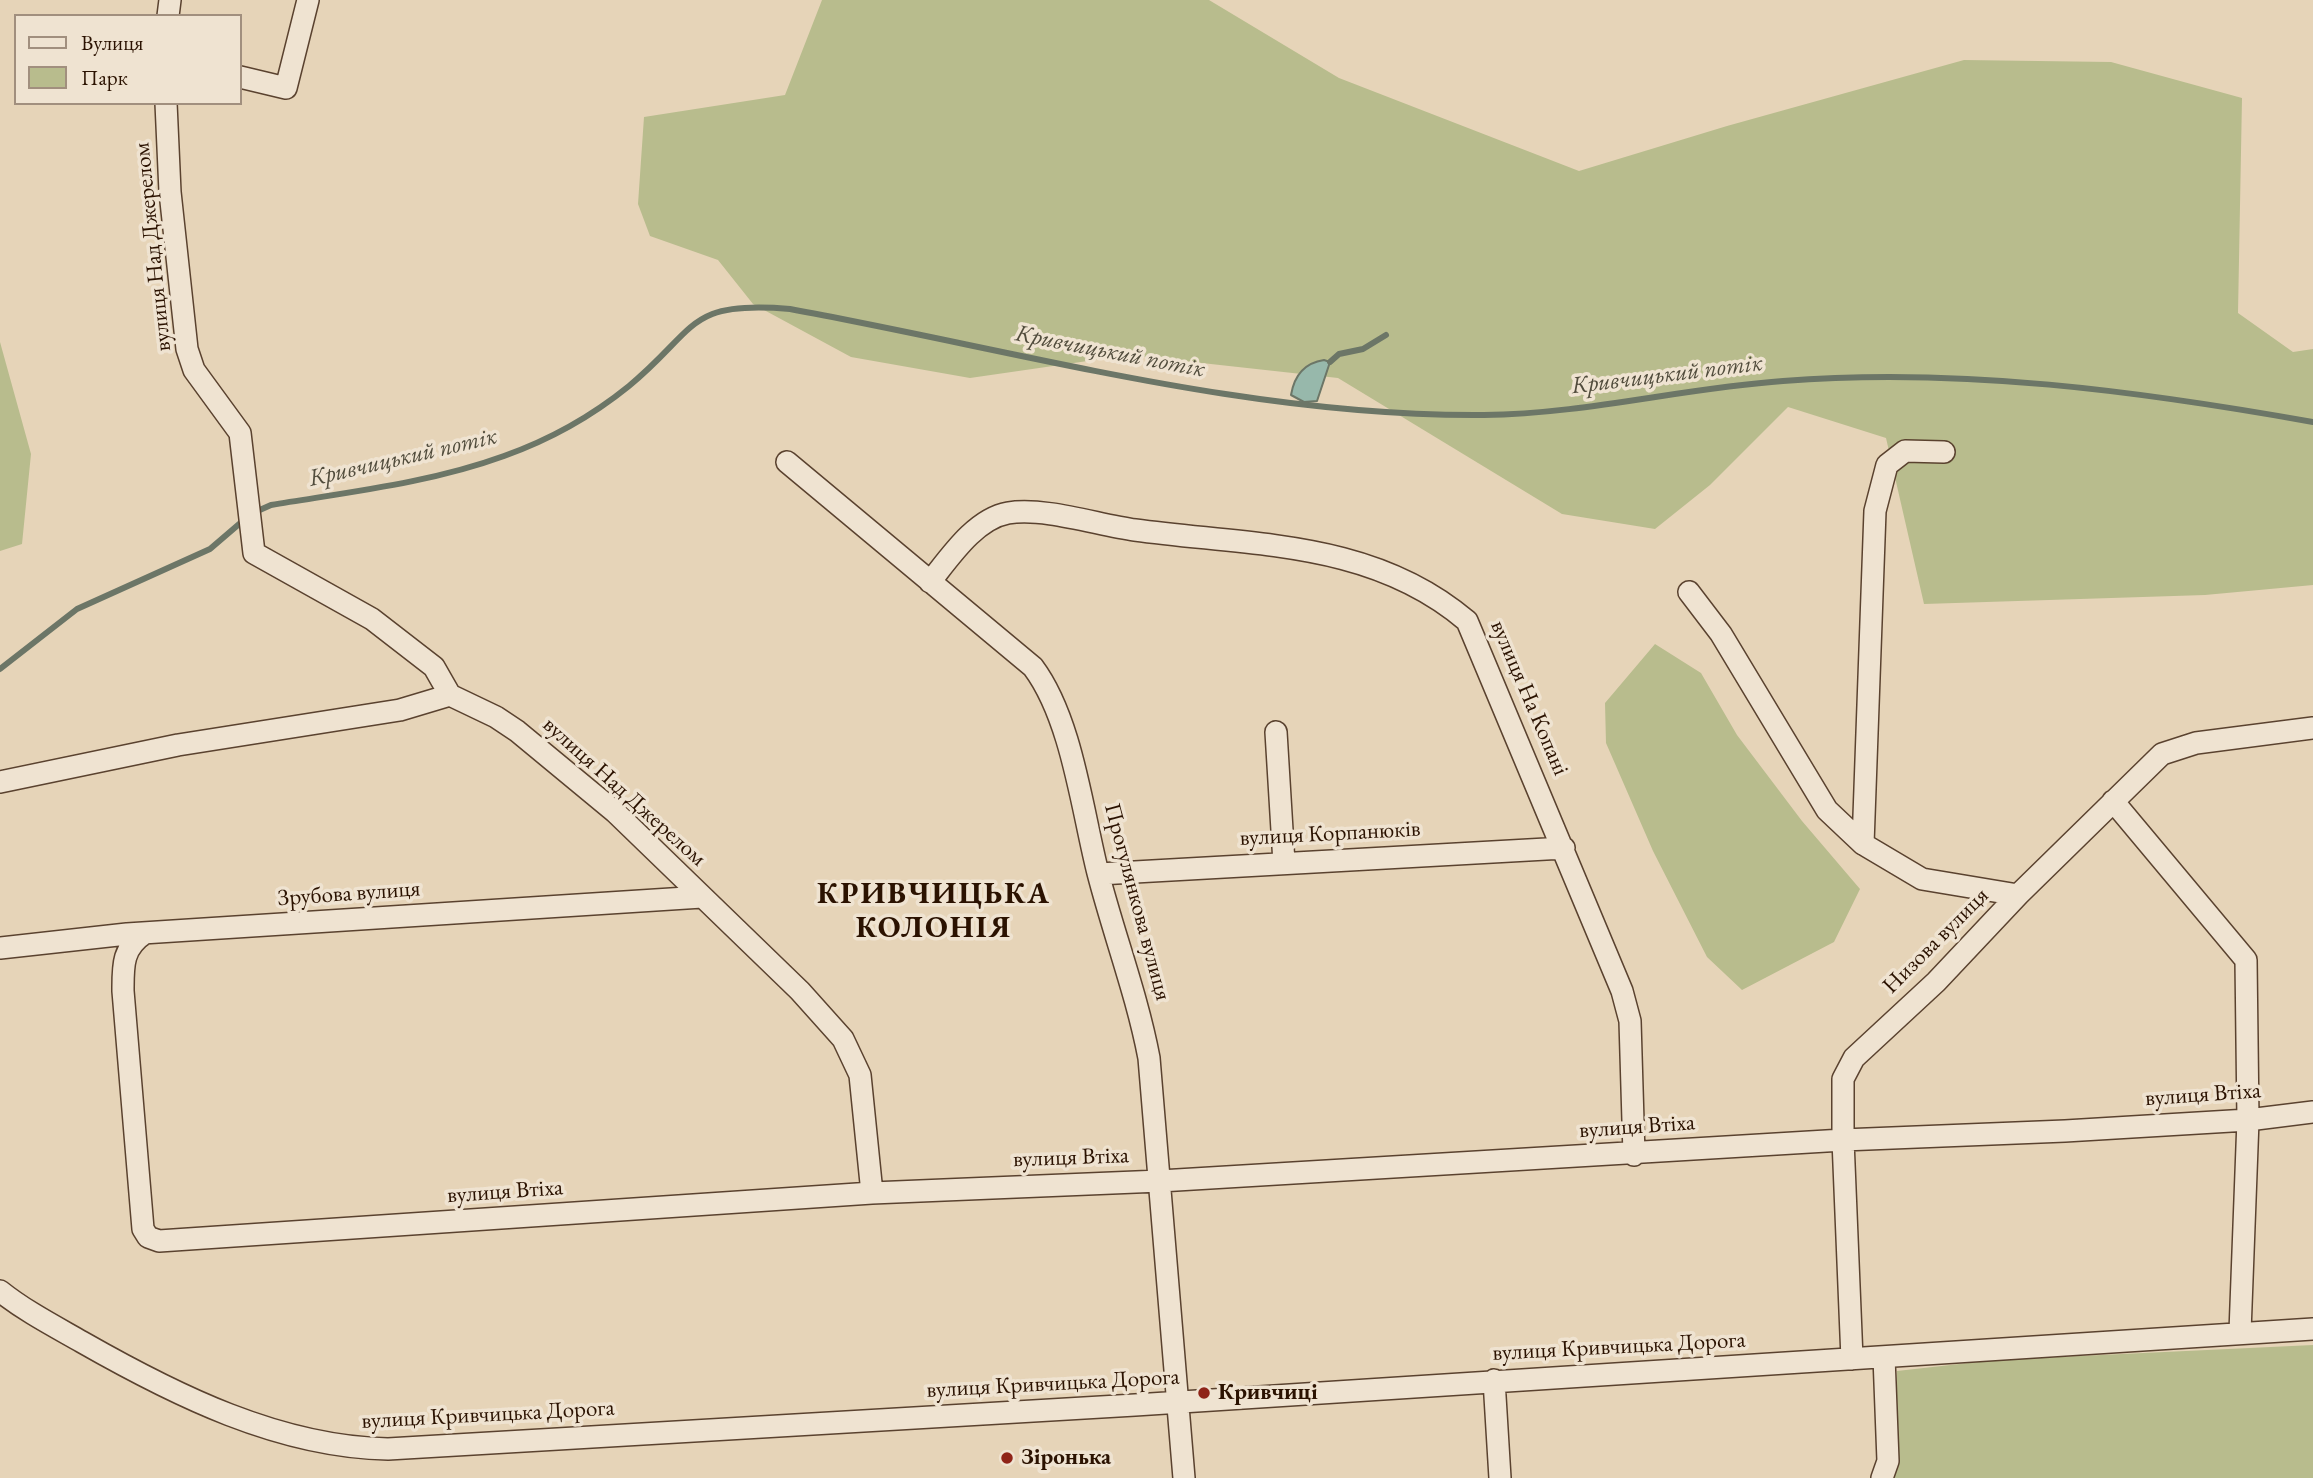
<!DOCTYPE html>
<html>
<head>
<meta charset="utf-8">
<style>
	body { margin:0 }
	#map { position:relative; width:2313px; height:1478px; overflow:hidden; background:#e6d4b8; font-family:"EB Garamond",serif }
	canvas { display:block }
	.legend { position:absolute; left:14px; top:14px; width:228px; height:91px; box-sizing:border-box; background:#efe3d1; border:2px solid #a18f7e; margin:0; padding:9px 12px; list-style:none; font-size:21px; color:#2b1201 }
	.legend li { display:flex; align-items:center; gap:14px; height:35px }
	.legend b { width:35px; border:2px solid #a18f7e }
</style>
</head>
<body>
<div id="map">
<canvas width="2313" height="1478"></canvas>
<ul class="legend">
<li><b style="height:9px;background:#efe3d1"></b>Вулиця</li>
<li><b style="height:19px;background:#b8bc8d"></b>Парк</li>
</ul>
</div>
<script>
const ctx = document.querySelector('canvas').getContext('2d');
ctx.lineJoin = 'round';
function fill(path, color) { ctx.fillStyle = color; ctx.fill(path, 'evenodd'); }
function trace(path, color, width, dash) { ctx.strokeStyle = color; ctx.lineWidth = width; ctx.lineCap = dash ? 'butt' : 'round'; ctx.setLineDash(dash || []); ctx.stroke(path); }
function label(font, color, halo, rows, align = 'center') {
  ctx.font = font + ' "EB Garamond",serif'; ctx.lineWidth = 7; ctx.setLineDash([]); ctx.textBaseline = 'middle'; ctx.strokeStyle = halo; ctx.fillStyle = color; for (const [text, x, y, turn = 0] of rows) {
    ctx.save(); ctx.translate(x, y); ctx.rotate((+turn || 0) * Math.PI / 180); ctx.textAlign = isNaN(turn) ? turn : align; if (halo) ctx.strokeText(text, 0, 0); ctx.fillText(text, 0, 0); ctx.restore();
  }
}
const green = new Path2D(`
	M822,0H1209L1339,78L1579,171L1727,126L1964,60L2111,62L2242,98L2238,313L2293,352L2313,349V585L2205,595L1924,604L1886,438L1788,407L1710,485L1655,529L1562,514L1338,378L1129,355L970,378L851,357L753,304L718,260L650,236L638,204L644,117L785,95Z
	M0,342L31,454L22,544L0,551Z
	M1655,644L1701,673L1737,735L1802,821L1860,889L1834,942L1742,990L1707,957L1653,851L1606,743L1605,703Z
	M2313,1345V1478H1892L1896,1455L1897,1371L1995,1360Z`);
const water = new Path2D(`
	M1324,360L1330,362L1317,401L1304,402L1291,395C1294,377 1304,363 1324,360Z`);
const stream = new Path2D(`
	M1330,362L1339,354L1363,349L1386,335
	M253,513L271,505C349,492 430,483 504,456C549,440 592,416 629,386C698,329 686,300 790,309C1019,351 1249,417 1484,415C1584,414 1683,388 1783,381C1960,367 2139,391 2313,422
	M0,669L77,609L210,549L245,519`);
const minor = new Path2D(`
	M168,16L170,0
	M240,77L286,88L308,0
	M166,103L170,192L187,349L194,370L240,433L254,553L372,619L434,667L450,695
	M787,462L1033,667C1072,719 1082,810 1098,873C1114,935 1137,995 1149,1058L1184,1478
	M930,582C950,557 975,519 1008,513C1045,507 1098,525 1135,530C1252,546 1372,540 1467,621L1622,991L1630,1021L1634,1155
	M1689,592L1721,634L1827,810L1863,844L1922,879L2018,895
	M1276,732L1284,863
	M0,782L178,745L400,710L450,695L496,717L517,731L615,812L800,991L843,1039L860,1075L872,1193
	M2113,801L2246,960L2248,1120L2240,1332
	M1863,844L1875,511L1887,465L1905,451L1944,452
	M1099,874L1564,848
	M145,933C122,948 123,966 123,991L143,1229L148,1237L159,1241L872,1193L1160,1181L1843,1140L2065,1131L2248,1120L2313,1112
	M0,948L127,934L702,897
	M0,1291C25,1311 54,1326 82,1342C175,1395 279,1447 388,1449L1135,1405L2313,1329
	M1852,1359L1843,1140V1079L1854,1058L1936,982L2018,895L2162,754L2196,743L2313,728
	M1494,1380L1500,1478
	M1882,1478L1888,1461L1884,1357`);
const markers = [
	[1204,1393,7,"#8f2418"],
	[1007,1458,7,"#8f2418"]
];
const streetNames = [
	["вулиця Над Джерелом",153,247,-96],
	["вулиця На Копані",1529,698,67],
	["вулиця Над Джерелом",624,792,42],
	["вулиця Корпанюків",1330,834,-3],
	["Зрубова вулиця",349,894,-4],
	["Прогулянкова вулиця",1137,902,75],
	["Низова вулиця",1936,941,-45],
	["вулиця Втіха",2203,1095,-4],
	["вулиця Втіха",1637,1127,-4],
	["вулиця Втіха",1071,1158,-2],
	["вулиця Втіха",505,1192,-4],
	["вулиця Кривчицька Дорога",1619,1347,-3],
	["вулиця Кривчицька Дорога",1053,1384,-3],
	["вулиця Кривчицька Дорога",488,1415,-3]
];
const poiNames = [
	["Кривчиці",1218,1393],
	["Зіронька",1021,1458]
];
const waterNames = [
	["Кривчицький потік",1110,352,11],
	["Кривчицький потік",1667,375,-7],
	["Кривчицький потік",403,458,-13]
];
const districtNames = [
	["КРИВЧИЦЬКА",934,895],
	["КОЛОНІЯ",934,929]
];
fill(green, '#b8bc8d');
fill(water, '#97b8ab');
trace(water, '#6c7667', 2);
trace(stream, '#6c7667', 6);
trace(minor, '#5a422f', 24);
trace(minor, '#efe3d1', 21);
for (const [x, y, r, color] of markers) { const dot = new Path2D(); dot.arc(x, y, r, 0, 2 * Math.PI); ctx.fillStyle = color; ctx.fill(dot); trace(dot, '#efe3d1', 2.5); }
label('23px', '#2b1201', '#efe3d1', streetNames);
label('bold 23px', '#2b1201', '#efe3d1', poiNames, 'left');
label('italic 24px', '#514c3c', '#efe3d1', waterNames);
ctx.letterSpacing = '2px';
label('bold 30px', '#2b1201', '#efe3d1', districtNames);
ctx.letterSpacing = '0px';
</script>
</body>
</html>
